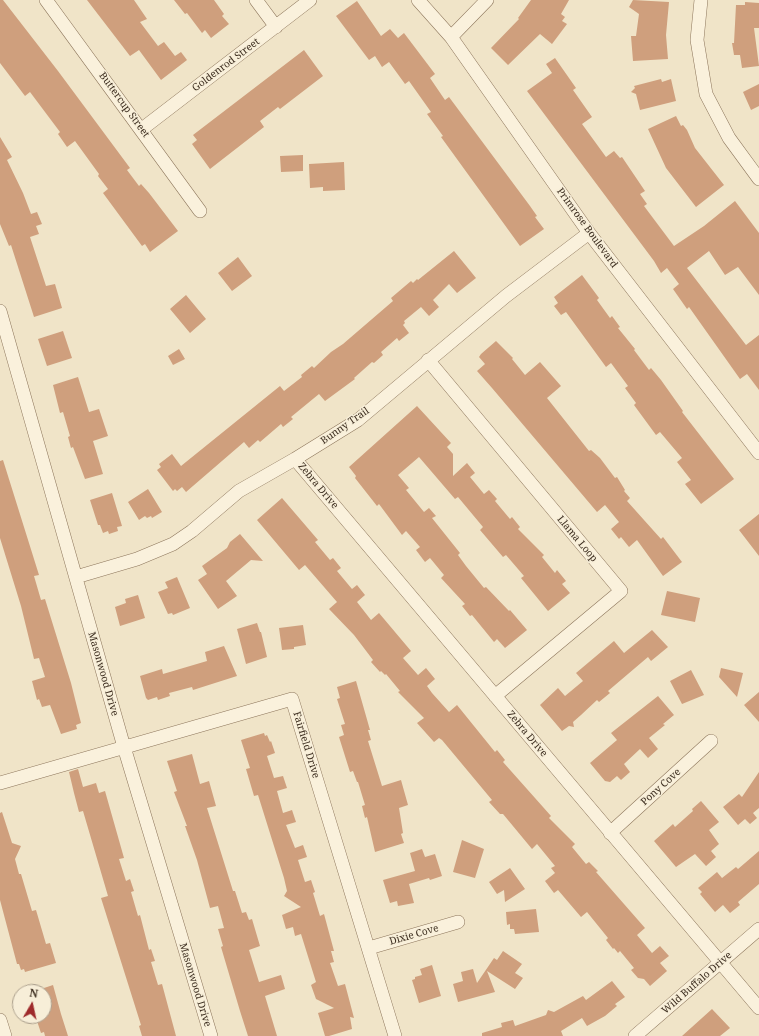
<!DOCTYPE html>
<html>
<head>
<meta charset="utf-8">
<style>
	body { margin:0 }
	#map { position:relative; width:759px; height:1036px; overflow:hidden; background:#f0e4c8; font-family:"Noto Serif",serif }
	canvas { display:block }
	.north { position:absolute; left:12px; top:984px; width:40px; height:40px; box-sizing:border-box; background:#f7eed8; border:1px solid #ada18e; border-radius:50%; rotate:9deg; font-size:11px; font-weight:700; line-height:16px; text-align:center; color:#3d2e20 }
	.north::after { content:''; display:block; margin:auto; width:14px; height:18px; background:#9e2a2b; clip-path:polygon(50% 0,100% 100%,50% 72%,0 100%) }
</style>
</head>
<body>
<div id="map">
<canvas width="759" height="1036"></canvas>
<div class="north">N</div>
</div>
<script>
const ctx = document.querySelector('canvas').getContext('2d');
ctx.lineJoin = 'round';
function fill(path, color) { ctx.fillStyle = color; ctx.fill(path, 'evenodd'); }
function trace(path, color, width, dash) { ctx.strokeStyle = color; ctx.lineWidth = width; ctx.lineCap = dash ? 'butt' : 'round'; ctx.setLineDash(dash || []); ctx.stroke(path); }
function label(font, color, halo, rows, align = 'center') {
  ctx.font = font + ' "Noto Serif",serif'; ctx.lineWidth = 3; ctx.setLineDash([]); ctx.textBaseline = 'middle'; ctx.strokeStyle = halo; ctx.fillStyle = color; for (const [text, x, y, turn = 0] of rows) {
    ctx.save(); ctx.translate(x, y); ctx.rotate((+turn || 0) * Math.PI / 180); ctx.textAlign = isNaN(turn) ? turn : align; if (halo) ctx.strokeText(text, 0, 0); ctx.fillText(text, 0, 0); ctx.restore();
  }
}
const building = new Path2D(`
	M0,0H3L58,71L130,168L127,170L139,186L141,184L149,193L178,231L150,252L145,244L142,246L103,193L108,189L98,176L99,174L75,141L67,147L58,134L60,132L30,92L25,96L0,63Z
	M87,0H134L147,19L140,22L158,46L164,42L175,56L181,52L187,60L161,80L139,50L130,56Z
	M174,0H214L224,14L222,16L229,24L211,38L205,30L202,33L187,13L185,14Z
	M531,0H569L561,14L565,17L562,21L567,24L552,44L540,34L508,65L491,48L519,19L518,18Z
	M633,0L669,2L666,35L668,59L633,61L631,36H636L639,14L629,7Z
	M357,1L381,36L390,29L398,38L404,33L435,74L430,78L445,100L449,97L530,206L537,216L535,217L544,229L520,246L441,137L443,136L427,114L431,112L409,81L405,84L389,62L382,67L375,56L369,60L336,16Z
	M745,2L759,3V28H754L759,66L742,68L740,55H734L732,43H734L736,5H745Z
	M304,50L323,76L280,109L278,107L260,121L264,127L210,169L192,144L197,140L193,135Z
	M555,58L576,88L573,90L592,117L582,124L606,157L614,151L620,158L622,157L645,191L640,194L647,204L644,206L674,246L704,226L735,201L759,233V295L738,267L725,275L709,251L687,268L746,345L759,335V390L747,374L740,379L689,307L687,309L673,289L679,284L667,268L661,273L654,261L527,91L552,73L546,64Z
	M661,79L662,82L671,79L676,101L640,110L636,94L631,92L635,88L634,86Z
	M759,84V106L751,110L743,92Z
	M676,116L681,126L683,125L687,130L695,148L724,185L696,207L666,168L648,129Z
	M0,137L12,157L7,160L23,193L31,214L37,212L42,224L36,226L39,234L30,237L46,286L55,284L62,308L34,317L11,245L9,246L0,224Z
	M303,155V171L281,172L280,156Z
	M344,162L345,190L323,191V187L310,188L309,164Z
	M454,251L476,278L457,293L449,284L433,300L439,307L429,316L421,307L404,321L405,323L403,325L409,333L399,341L397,338L381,352L383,355L374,363L372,362L354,378L355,379L325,401L319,394L291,417L293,419L283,427L281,424L260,442L258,440L249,448L244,442L186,492L182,487L177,491L175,489L173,491L157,470L161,467L159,464L172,454L181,466L280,386L284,391L302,377L301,375L312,366L314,368L331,352L343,344L393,301L391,298L411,281L413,283L417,279L418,280Z
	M238,257L252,276L232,291L218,273Z
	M582,275L599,298L597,300L610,318L612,316L620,327L618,328L635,349L634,350L649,370L651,368L661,380L683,411L682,412L734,479L701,504L685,484L691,480L677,462L682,458L660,432L656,435L634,405L636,403L625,388L628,386L611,363L606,367L566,312L561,315L554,306L558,303L554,297Z
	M186,295L206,319L190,333L170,309Z
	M63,331L72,358L47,366L38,339Z
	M496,341L513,358L512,359L525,375L540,362L561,386L547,398L589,451L591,450L600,458L615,478L617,477L625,490L624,491L630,498L627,501L661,539L663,537L682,562L663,576L637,540L629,547L621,537L619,539L611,529L619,522L605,505L597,512L492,388L477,371L485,364L479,357L481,354Z
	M179,349L185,359L173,365L168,356Z
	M78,377L89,412L99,409L108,436L93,441L103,474L85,479L73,447L71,448L68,437L70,436L63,412L60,413L53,385Z
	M417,406L451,443L447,447L453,454V476L467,463L475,473L470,477L484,494L489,490L497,499L495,501L510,519L512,517L520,527L518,529L544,555L542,557L555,573L557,570L566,581L562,584L570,593L548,611L521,578L524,576L506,555L503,557L480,530L483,527L458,497L455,499L419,457L398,475L409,488L406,490L424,512L429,508L436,516L432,518L460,553L458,555L466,566L484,588L486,587L509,611L510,610L527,630L505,648L497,639L494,642L472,615L470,616L462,606L465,604L441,578L444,575L430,558L425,562L416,550L420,547L406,531L402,535L379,504L377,506L355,478L356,476L349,467Z
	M3,460L39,575L34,576L41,600L45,599L71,683L81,723L76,725L77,729L61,734L50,705L42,707L39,699L37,700L32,681L45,677L39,658L34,659L21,606L0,538V461Z
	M148,489L162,512L152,518L151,516L147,518L145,516L139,520L128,502Z
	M112,493L122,526L117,527L118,531L109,534L108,531L103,533L100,525H98L90,500Z
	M282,498L318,540L315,542L330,560L333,558L341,568L337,571L352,589L357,585L365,595L357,602L371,620L379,613L411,651L403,658L418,675L426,668L435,679L427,686L432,693L449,712L457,705L495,752L497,750L505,760L503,762L551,816L549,818L575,844L572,847L586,864L589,862L598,871L596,872L645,928L637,935L652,953L660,946L669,956L660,963L667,971L650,986L644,979L638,978L631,970L634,968L620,951L618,953L614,948L613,949L606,940L608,938L587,912L581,917L558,890L554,893L545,881L555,873L551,868L555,866L537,844L532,849L503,814H500L489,802L492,800L442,740L439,738L434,742L417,723L424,718L398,692L400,691L386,674L385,675L381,671L380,672L371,662L373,660L354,635L329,609L337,602L305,565L299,570L257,520Z
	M759,514V556L739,530Z
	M240,534L263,561L251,560L226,581L237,596L218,609L198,580L207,574L202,566L227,548L230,542Z
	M177,577L190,608L173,615L172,613L168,614L158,592L168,588L165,582Z
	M667,591L700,598L695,622L661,615Z
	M138,595L145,618L120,626L115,607L126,603L125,599Z
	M257,623L260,632H261L267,657L246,664L237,629Z
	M303,625L306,645L294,647V649L282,650L279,628Z
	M652,630L668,647L651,661L648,657L608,691L610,693L599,702L597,700L581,715L573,722L574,727L569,726L562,731L540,705L558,688L565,696L583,681L576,673L614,641L624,653Z
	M224,646L237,676L193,690L192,687L169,693L170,696L158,700L157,697L148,700L146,698L140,676L162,669L163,674L207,661L205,652Z
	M721,668L743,673L737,697L719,677Z
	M691,670L704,695L682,704L670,681Z
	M356,681L370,730H368L371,740L368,741L382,786L401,780L408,805L399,808L403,833L401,834L404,843L375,852L367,817L365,818L362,806L365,805L358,782H357L353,771L350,772L339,737L344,735L341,725L345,724L337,699L340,698L337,687Z
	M759,692V722L744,705Z
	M658,696L674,715L663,724L665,725L649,738L658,749L648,758L640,749L624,764L630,772L621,780L617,776L610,782L605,781L590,763L617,740L611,733Z
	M264,733L265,736L267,735L270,742L271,741L275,753L267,756L274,778L283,776L287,788L277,791L283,813L292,810L296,822L286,825L295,848L303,845L307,857L298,860L305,882L311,880L315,892L313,893L320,916L324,914L334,951H331L334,962L330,963L338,986L345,984L354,1018L350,1017L352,1029L329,1036H325L318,1013L334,1008L316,999L311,985L316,982L301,934L295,936L293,927L286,929L282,915L301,907L284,896L287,891L284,878L258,795L254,796L246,769L250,768L241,740Z
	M192,754L200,784L209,781L216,806L207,808L233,891H235L242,913L246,912L249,920L252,919L260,946L249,950L259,982L281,975L285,989L265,996L277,1036H248L240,1011L221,947L223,946L218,929L224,928L218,906L210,908L197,860L185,826H187L174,792L177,791L167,761Z
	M78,769L83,787L96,783L99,793L105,791L124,858L119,859L126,881L130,879L134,891L131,892L138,916L140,915L149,950L151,949L155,961L151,962L158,985L162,984L176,1036H142L139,1026L141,1025L101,898L108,896L83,811L79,812L74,793L69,772Z
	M759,772V808L753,813L757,818L750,824L745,819L738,825L723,807L739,794L742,797Z
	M701,801L719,822L709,830L719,844L711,851L716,857L706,866L695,854L676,867L654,841L673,824L675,827L693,811L692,809Z
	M2,812L12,843L21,846L15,859L19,874H21L32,911L36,910L46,944L50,943L56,963L25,972L24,969L21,970L19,964H17L0,900V813Z
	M462,840L484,849L475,878L453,872Z
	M422,849L425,857L435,854L442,876L430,880L429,878L409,884L414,903L398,906L397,901L390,903L383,880L415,871L410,853Z
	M759,851V884L738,902L740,905L730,913L723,905L715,912L700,894L702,892L698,888L717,872L722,878L736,867L738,869Z
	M510,868L525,889L505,902L504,890L497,894L489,882Z
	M536,909L539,932L515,934L514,929H510V924L507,925L506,912Z
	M503,951L522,964L515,973L523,978L515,989L487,971L495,992L458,1002L453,984L463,981L461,972L473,969L477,983L494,958L497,960Z
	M432,965L441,996L419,1003L412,980L415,979V977L422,975L420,969Z
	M612,981L625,997L615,1004L617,1006L605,1016L587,1026L582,1018L561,1031L563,1036H482V1033L502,1027L501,1023L513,1020L515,1026L546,1015L548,1010L554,1012L583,996L586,1000Z
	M53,985L61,1014L68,1036H45L44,1032L41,1033L37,1021L44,1019V988Z
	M712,1009L730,1028L720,1036H682Z`);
const minor = new Path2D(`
	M46,0L200,211
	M256,0L276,27
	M418,0L451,37L589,233L759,453
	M701,0L697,40L706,94L729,138L759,179
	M451,37L487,0
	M142,129L310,0
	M0,311L124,747L211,1036
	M428,360L621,591L495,696
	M295,459L759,1008
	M76,577L137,559L173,544L192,531L239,491L295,459L358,420L506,296L589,233
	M0,783L292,699L395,1036
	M610,833L711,741
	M369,948L458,922
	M0,1020L5,1036
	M635,1036L759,929`);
const streetNames = [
	["Goldenrod Street",226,65,-37],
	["Buttercup Street",124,105,54],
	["Primrose Boulevard",587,228,54],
	["Bunny Trail",345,426,-35],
	["Zebra Drive",318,486,50],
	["Llama Loop",577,539,50],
	["Masonwood Drive",103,674,74],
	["Zebra Drive",527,734,50],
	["Fairfield Drive",306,745,73],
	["Pony Cove",661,787,-42],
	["Dixie Cove",414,935,-16],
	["Wild Buffalo Drive",697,983,-41],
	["Masonwood Drive",195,985,73]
];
fill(building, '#cf9f7d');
trace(minor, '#8d765c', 14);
trace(minor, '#faf1dc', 13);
label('10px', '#3d2e20', '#f7eed8', streetNames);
</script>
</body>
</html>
